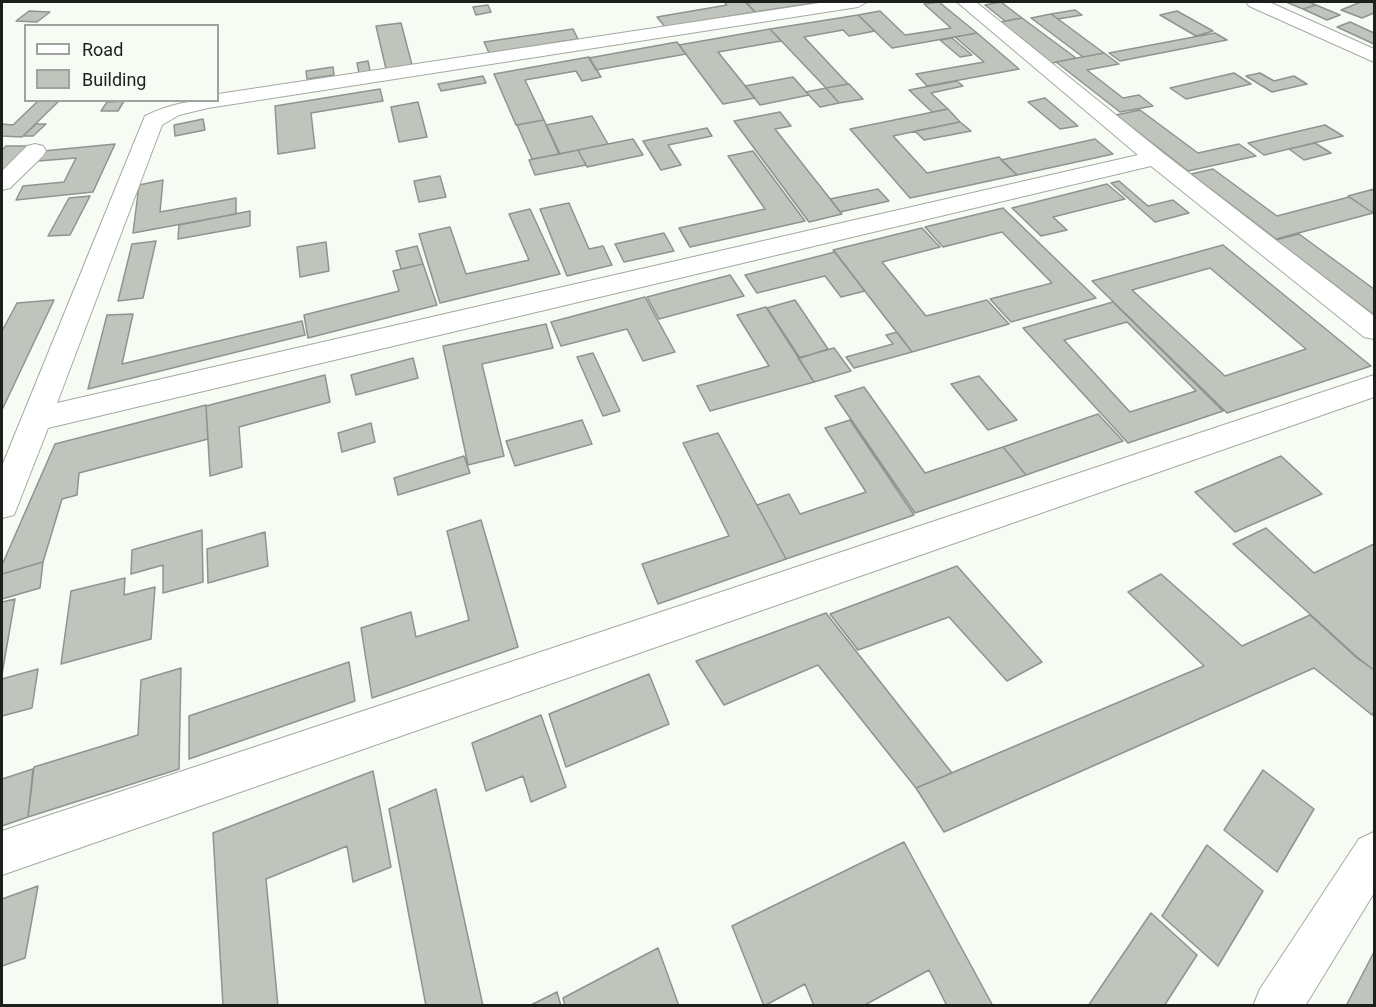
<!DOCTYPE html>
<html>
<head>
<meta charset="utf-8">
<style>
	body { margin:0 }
	#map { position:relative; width:1376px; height:1007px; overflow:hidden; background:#f6fbf4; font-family:Roboto,sans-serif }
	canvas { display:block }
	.frame { position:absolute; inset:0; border:3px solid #1d1f1c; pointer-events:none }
	.legend { position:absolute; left:24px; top:24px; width:195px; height:78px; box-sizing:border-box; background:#f6fbf4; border:2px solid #9fa39e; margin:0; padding:8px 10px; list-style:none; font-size:18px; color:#1d1f1c }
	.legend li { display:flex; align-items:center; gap:12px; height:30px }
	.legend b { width:30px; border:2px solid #9fa39e }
</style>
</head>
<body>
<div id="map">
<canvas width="1376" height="1007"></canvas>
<div class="frame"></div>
<ul class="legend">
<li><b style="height:8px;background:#fff"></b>Road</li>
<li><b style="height:16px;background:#bfc5bd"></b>Building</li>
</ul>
</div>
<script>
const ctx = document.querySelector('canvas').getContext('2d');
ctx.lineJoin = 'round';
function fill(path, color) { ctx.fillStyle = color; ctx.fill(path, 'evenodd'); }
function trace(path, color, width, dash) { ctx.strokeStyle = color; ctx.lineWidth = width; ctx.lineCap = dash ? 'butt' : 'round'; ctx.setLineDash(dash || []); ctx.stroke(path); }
const building = new Path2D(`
	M724,2H745L755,12L665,27L657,17L727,5Z
	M757,2H821L755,12L747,3Z
	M939,2L977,33L892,48L858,15L880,11L905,35L951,28L924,4Z
	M1001,2L1022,18L1005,21L985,5Z
	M1286,2H1309L1316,5L1303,9Z
	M1361,2H1374V13L1362,18L1341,10Z
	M488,5L491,12L476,15L473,7Z
	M1316,5L1340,15L1327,20L1303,9Z
	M1075,10L1082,15L1058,19L1051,14Z
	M29,11L50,12L37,22L16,21Z
	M1177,11L1213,31L1196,36L1160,15Z
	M1051,14L1058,19L1104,53L1083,57L1031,18Z
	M858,15L875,31L849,36L843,30L804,37L848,84L826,88L770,29Z
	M1022,18L1076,58L1052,63L1001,22Z
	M1350,22L1374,33V44L1337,27Z
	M401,23L412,65L386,69L376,26Z
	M573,29L578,39L489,53L484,42Z
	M770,29L781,41L718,52L755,98L723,104L679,45Z
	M977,33L1019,69L927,86L916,74L984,62L955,37Z
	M1215,33L1227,40L1120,61L1109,53Z
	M952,38L972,55L960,57L940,40Z
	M677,42L686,54L596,70L589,58Z
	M1104,53L1119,64L1087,70L1123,98L1139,95L1153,106L1120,112L1056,62Z
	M589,57L601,77L582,81L576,71L525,80L544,120L516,125L494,74Z
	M368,61L370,71L359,73L357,63Z
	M333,67L334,75L307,79L306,71Z
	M1234,73L1251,84L1186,99L1170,88Z
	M1260,73L1274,81L1294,76L1307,84L1272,92L1246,76Z
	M483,76L486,83L441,91L438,84Z
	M793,77L809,95L760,105L745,86Z
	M957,81L963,86L931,93L948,109L932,112L909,90Z
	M849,84L863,99L839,103L826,88Z
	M826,88L839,103L820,107L806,92Z
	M380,89L383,101L311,113L315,148L278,154L275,106Z
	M1045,98L1078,126L1060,129L1028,102Z
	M39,100H60L22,137L2,136V124L13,125Z
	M124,101L118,111H101L107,102Z
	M418,102L427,137L399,142L391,107Z
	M948,109L960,122L893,136L927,173L999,157L1017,175L910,198L850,129Z
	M1140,110L1198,153L1239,144L1256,156L1188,171L1116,115Z
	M780,112L791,126L775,129L842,214L809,222L734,121Z
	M592,116L608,144L559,154L546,125Z
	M203,119L205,130L175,136L174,125Z
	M544,120L560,154L532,159L517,125Z
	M960,122L971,131L924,140L915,131Z
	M36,124H46L33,136H23Z
	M1325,125L1343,136L1264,155L1248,143Z
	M707,128L712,136L668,145L681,165L661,170L643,141Z
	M633,139L643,155L587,167L578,150Z
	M1095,139L1113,154L1017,175L1001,160Z
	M1315,143L1331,153L1304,160L1289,149Z
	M115,144L93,192L16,200L23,186L64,182L76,158L38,161L43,151Z
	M6,146H29L2,174V150Z
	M578,150L586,165L535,175L529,160Z
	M753,151L805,221L690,247L679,228L765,209L728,156Z
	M1213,169L1277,216L1349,197L1373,213L1276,239L1191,174Z
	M440,176L446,197L419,202L414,181Z
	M163,180L160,212L236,198V214L133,233L139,185Z
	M1119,181L1148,206L1173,200L1189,213L1155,222L1111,183Z
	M1107,184L1125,199L1053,217L1067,230L1041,236L1012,208Z
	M878,189L889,201L840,212L830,199Z
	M1374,189L1373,213L1348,196Z
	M90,196L70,235L48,236L69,198Z
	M569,203L589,249L603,246L612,265L567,276L540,209Z
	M1003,208L1096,298L1011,322L990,299L1052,283L1002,232L943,247L925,227Z
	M530,209L560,274L440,303L419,234L450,227L466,274L529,260L509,214Z
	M250,211V226L178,239L179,225Z
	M922,228L940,247L882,262L926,316L987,300L1009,324L912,352L833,250Z
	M664,233L674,251L624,262L615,244Z
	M1299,234L1374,289V315L1276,240Z
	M156,241L143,298L118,301L132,244Z
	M326,242L329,271L300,277L297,247Z
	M1223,245L1371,366L1227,413L1092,281ZM1210,268L1306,349L1225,376L1132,290Z
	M417,246L423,264L401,269L396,251Z
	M835,252L865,291L841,297L825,276L757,293L745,275Z
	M423,264L437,305L308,338L304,315L399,291L393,271Z
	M730,275L744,296L659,319L647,297Z
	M645,297L675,352L643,361L627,329L561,346L551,322Z
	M54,300L2,410V331L17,303Z
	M795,300L828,349L800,358L767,308Z
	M1113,302L1223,411L1128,443L1023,328ZM1127,322L1196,391L1130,412L1064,340Z
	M766,307L814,382L710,411L697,386L769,366L737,315Z
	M133,314L122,364L302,321L305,335L88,389L107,315Z
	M546,324L553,348L482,364L504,456L468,465L443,346Z
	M897,332L912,352L854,368L846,357L893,344L886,335Z
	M834,348L851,371L814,382L798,358Z
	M593,353L620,411L603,416L577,357Z
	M413,358L418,378L356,395L351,375Z
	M325,375L330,402L239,427L242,467L210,476L206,406Z
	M979,376L1017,420L988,430L951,384Z
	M864,387L925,473L1003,447L1026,475L915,513L835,396Z
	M206,405L208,439L79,473L77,495L62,499L43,562L2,574V565L55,444Z
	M1098,414L1123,441L1026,475L1003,447Z
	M582,420L592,444L515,466L506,441Z
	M850,420L914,515L786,559L757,505L789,494L800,514L866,492L825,428Z
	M371,423L375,442L342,452L338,433Z
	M718,433L786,559L658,604L642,564L729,536L683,443Z
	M464,456L470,473L398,495L394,478Z
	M1281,456L1322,494L1235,532L1195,492Z
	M481,520L518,647L372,698L361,628L411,612L416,637L469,620L447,531Z
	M1266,528L1314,573L1374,544V670L1357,657L1233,544Z
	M202,530L203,582L163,593V565L131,574L132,550Z
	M265,532L268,566L208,583L207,549Z
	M43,562L40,588L2,599V574Z
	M957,566L1042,662L1007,681L949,617L858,650L830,614Z
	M1161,574L1242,646L1310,615L1357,658L1374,670V712L1372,715L1314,668L944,832L916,788L1204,666L1128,592Z
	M125,578L124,595L155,587L151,639L61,664L71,591Z
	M15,599L2,674V602Z
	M826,613L952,773L916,788L818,665L724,705L696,661Z
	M349,662L355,701L189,759V716Z
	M181,668L179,769L28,817L34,767L138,735L141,680Z
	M38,669L32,708L2,716V679Z
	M649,674L669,724L566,767L549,714Z
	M541,715L566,787L531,802L523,776L486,791L472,743Z
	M33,769L28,817L2,826V779Z
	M1263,770L1314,809L1277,872L1224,830Z
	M373,771L391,867L353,882L347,846L266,879L278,1006H223L213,833Z
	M436,789L483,1006H426L389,809Z
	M904,842L993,1006H947L929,970L863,1006H814L805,984L764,1006L732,926Z
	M1207,845L1263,891L1218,966L1162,916Z
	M38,886L25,958L2,966V899Z
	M1151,913L1197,955L1164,1006H1088Z
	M658,948L679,1006H565L563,998Z
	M1374,952V1006H1346Z
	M557,992L561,1006H529Z`);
const minor = new Path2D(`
	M826,2H867L858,7L208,108L179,115L162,125L57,403L1138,155L957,2H976L1163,153L1374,316V339L1364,337L1151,166L48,428L14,515L2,518V466L145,116C170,104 190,100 218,100V94Z
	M1246,2H1269L1374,49V62L1249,6Z
	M35,144L43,146L46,151L43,156L10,188L2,190V171L27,146Z
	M1374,375V397L2,875V831Z
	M1374,832V893L1305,1006H1253L1260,989L1359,839Z`);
fill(building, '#bfc5bd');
trace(building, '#8f948e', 1.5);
trace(minor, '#a5aaa3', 2);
fill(minor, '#fff');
</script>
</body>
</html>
